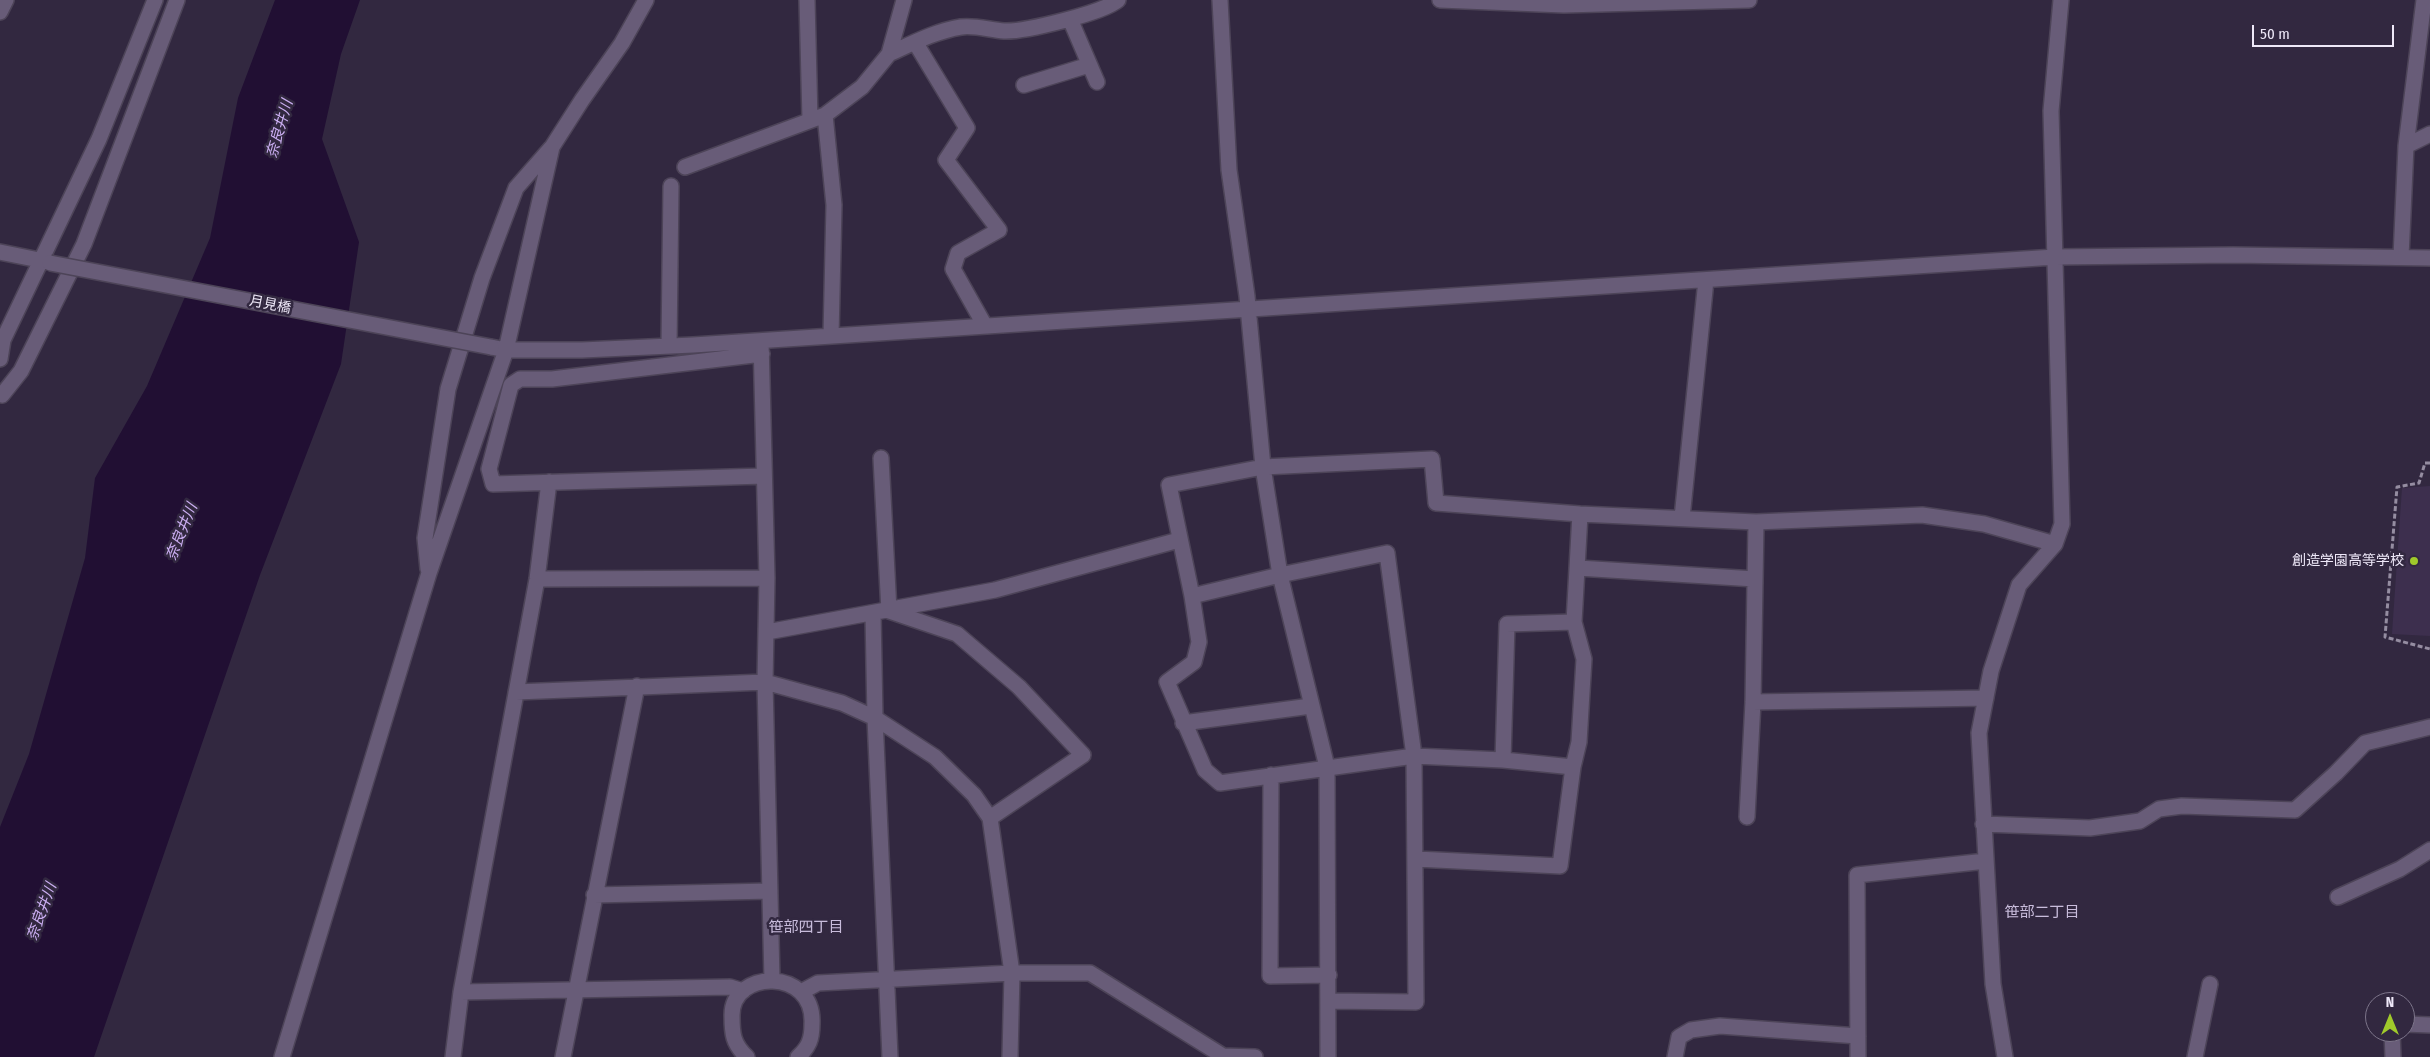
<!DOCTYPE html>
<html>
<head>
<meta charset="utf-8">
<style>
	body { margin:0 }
	#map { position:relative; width:2430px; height:1057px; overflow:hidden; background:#322840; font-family:"Fira Sans Condensed",sans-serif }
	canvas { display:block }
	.north { position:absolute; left:2365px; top:992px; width:50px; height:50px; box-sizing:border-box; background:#322840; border:1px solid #7d758a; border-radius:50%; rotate:0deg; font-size:14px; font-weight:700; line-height:20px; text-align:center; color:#eee8f8 }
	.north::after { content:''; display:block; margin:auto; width:18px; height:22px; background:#a0c92b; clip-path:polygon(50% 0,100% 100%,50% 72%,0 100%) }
	.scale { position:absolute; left:2252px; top:25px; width:142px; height:22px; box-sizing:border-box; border:2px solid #eee8f8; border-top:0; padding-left:6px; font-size:15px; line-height:18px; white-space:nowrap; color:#eee8f8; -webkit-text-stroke:4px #322840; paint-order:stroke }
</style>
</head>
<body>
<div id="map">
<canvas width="2430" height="1057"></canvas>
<div class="north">N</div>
<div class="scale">50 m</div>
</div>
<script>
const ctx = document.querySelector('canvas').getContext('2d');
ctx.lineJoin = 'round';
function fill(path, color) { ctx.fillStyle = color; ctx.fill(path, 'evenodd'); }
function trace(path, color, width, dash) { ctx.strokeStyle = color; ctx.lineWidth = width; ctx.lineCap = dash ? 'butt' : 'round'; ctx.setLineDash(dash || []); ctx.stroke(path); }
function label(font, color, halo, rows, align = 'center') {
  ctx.font = font + ' "Fira Sans Condensed","Noto Sans JP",sans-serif'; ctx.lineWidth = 5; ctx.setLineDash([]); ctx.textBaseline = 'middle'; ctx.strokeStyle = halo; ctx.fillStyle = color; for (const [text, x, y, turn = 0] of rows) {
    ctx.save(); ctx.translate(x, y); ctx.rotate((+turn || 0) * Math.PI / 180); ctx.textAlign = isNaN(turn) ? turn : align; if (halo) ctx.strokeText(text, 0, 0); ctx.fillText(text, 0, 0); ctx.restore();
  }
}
const built = new Path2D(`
	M2430,486V636L2392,634L2402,488Z`);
const water = new Path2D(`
	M275,0H360L341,54L322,139L359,242L341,364L260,575L94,1057H0V827L29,754L85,558L95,478L147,386L210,238L238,98Z`);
const path = new Path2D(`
	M2430,463H2425L2419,483L2397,487L2385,637L2430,649`);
const minor = new Path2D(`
	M807,0L810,120
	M1220,0L1229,170L1247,296L1263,467L1280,575L1192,596L1169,485L1263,467L1432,459L1436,503L1580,514L1756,522L1922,515L1984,524L2055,544
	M1440,0L1564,5L1749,0
	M0,12L6,0
	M1070,19L1097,82
	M915,42L967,128L946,160L999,230L958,253L953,269L985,326
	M889,54C913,43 936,31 961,27C975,25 990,30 1004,31C1024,32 1103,13 1118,0
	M1024,85L1089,65
	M2406,146L2430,134
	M685,167L825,115
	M0,252L49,262
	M2401,257L2406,146L2424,0
	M831,336L834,205L825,115L862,87L889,54L904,0
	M761,341L767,578L765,682L772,980
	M669,346L671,186
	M491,347L506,350H582L693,345L2055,257L2233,255L2430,258
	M762,354L552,379H520L511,385L489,469L493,484L764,476
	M0,359L3,340L99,139L155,0
	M0,394L2,395L21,371L84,244L177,0
	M881,458L889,611L957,634L1019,687L1083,755L990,818
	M1682,518L1706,280
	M1578,568L1755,579
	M428,569L425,538L448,389L482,278L516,188L551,148
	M537,579L767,578
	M1192,596L1199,642L1194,662L1167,682L1205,770L1220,783L1414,756L1503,760L1573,767
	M873,613L875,718L890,1057
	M767,632L995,590L1179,540
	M516,692L765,682L842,703L875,718L935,757L974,795L990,818L1012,973L1010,1057
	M1753,702L1986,698
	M1183,723L1311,706
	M1503,760L1507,624L1574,622L1580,514
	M1271,775L1270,976L1329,975
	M1747,817L1753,702L1756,522
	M1983,824L2090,828L2140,821L2159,809L2182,806L2295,810L2336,773L2365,743L2430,727
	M1416,859L1560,866L1573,767L1579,742L1584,659L1574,622
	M594,895L770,891
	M2338,897L2400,869L2430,850
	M461,992L730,987L743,991
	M801,992L818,983L1012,973H1090L1223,1056L1255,1057
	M2405,1024L2430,1025
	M2392,1032L2393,1057
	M282,1057L429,573L506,350L552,147L582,100L622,43L646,0
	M453,1057L461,992L537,579L549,482
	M563,1057L637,686
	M747,1057C733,1044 732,1034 732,1016C731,969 815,967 812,1024C812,1039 809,1047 798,1057
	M1328,1057L1327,767L1280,575L1387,553L1414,756L1416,1002L1330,1001
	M1675,1057L1679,1037L1691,1030L1720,1026L1858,1036
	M1858,1057L1857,875L1986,861
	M2005,1057L1993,984L1979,733L1991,671L2019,585L2055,544L2062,524L2051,111L2061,0
	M2195,1057L2210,984`);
const minorBridge = new Path2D(`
	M50,263L491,347`);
const markers = [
	[2414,561,5,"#a0c92b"]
];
const streetNames = [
	["月見橋",270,305,11]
];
const poiNames = [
	["創造学園高等学校",2404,561]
];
const waterNames = [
	["奈良井川",280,129,-74],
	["奈良井川",182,532,-68],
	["奈良井川",42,912,-70]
];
const neighbourhoodNames = [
	["笹部二丁目",2042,913],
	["笹部四丁目",806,928]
];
fill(built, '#3d2f4e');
fill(water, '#210f33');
trace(minor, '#4d4458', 18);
trace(path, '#958da1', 3, [5, 2.5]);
trace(minor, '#685c78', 15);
trace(minorBridge, '#4d4458', 18, []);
trace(minorBridge, '#685c78', 15);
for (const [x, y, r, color] of markers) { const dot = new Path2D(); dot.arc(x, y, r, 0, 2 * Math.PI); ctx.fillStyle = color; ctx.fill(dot); trace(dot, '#322840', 2); }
label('14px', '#eee8f8', '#322840', streetNames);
label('14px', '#eee8f8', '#322840', poiNames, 'right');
label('italic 15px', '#ccaff3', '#322840', waterNames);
label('15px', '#c8bcdb', '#322840', neighbourhoodNames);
</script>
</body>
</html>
